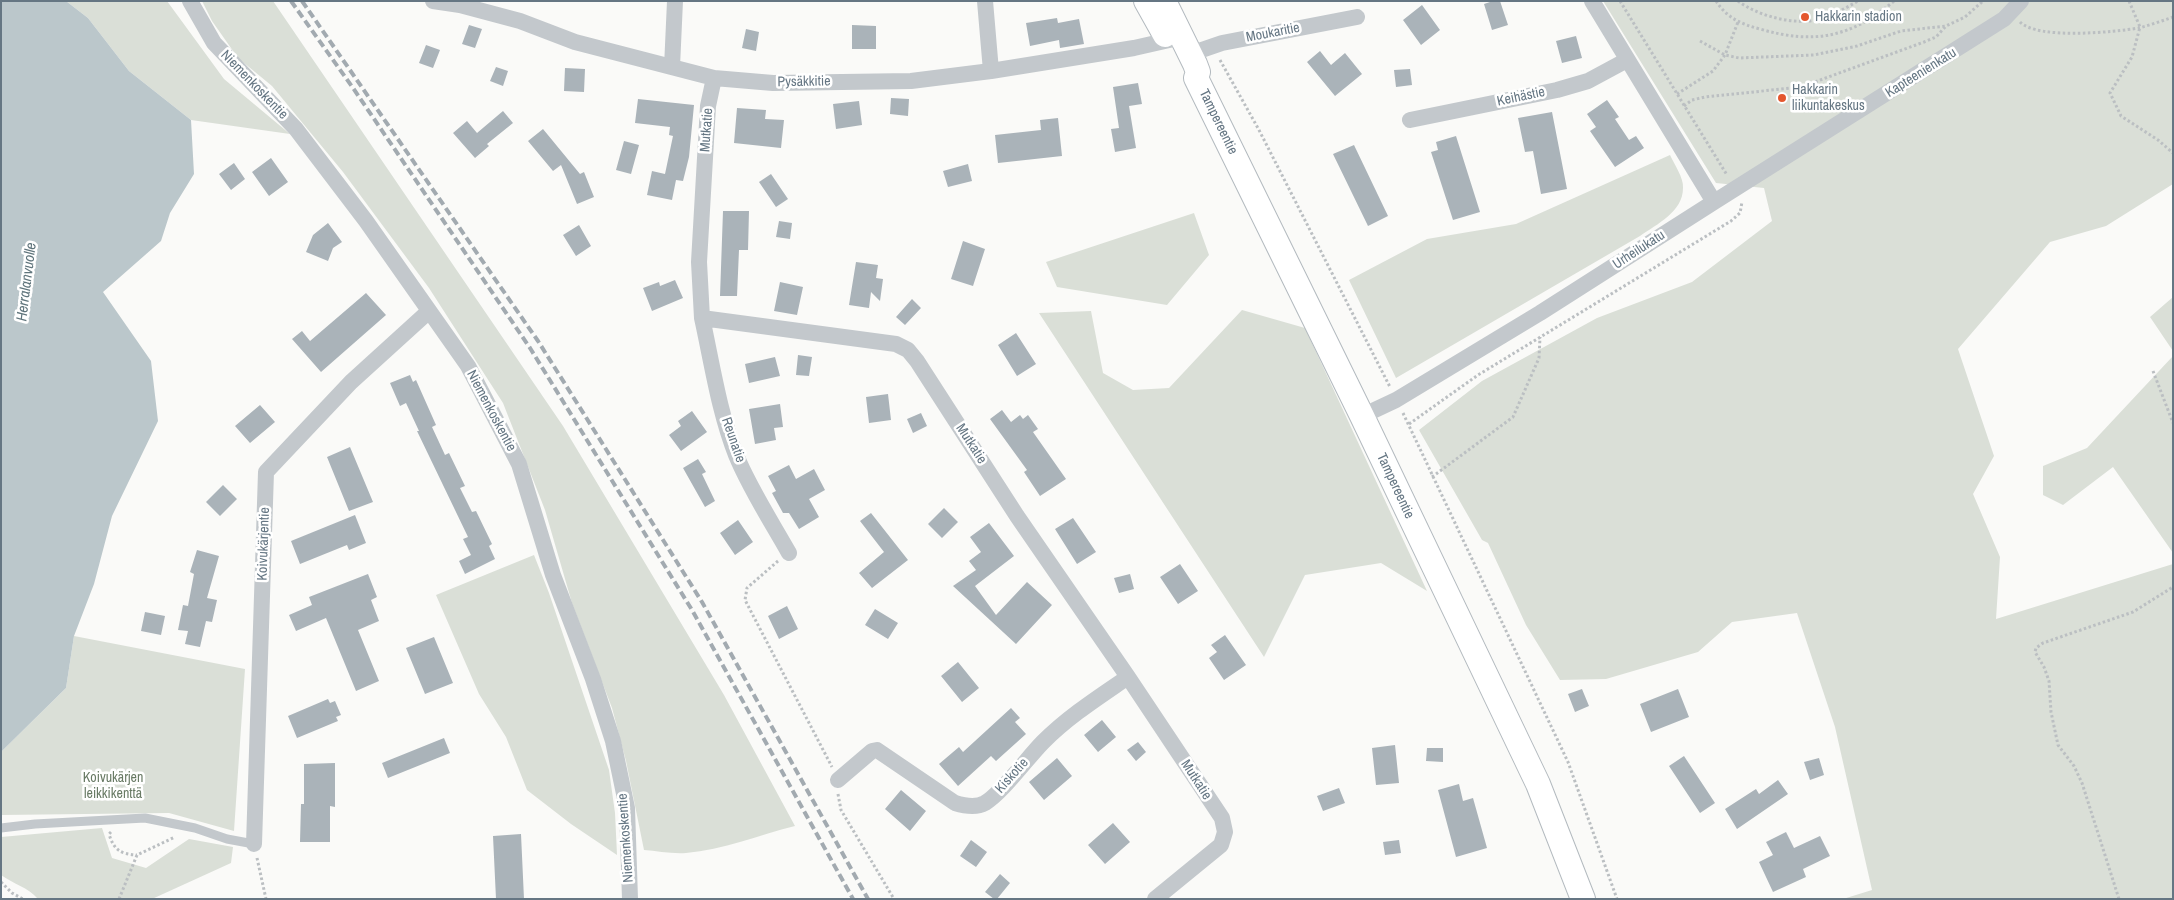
<!DOCTYPE html>
<html>
<head>
<meta charset="utf-8">
<style>
	body { margin:0 }
	#map { position:relative; width:2174px; height:900px; overflow:hidden; background:#fafaf8; font-family:"Archivo Narrow",sans-serif }
	canvas { display:block }
	.frame { position:absolute; inset:0; border:2px solid #657683; pointer-events:none }
</style>
</head>
<body>
<div id="map">
<canvas width="2174" height="900"></canvas>
<div class="frame"></div>
</div>
<script>
const ctx = document.querySelector('canvas').getContext('2d');
ctx.lineJoin = 'round';
function fill(path, color) { ctx.fillStyle = color; ctx.fill(path, 'evenodd'); }
function trace(path, color, width, dash) { ctx.strokeStyle = color; ctx.lineWidth = width; ctx.lineCap = dash ? 'butt' : 'round'; ctx.setLineDash(dash || []); ctx.stroke(path); }
function label(font, color, halo, rows, align = 'center') {
  ctx.font = font + ' "Archivo Narrow",sans-serif'; ctx.lineWidth = 5; ctx.setLineDash([]); ctx.textBaseline = 'middle'; ctx.strokeStyle = halo; ctx.fillStyle = color; for (const [text, x, y, turn = 0] of rows) {
    ctx.save(); ctx.translate(x, y); ctx.rotate((+turn || 0) * Math.PI / 180); ctx.textAlign = isNaN(turn) ? turn : align; if (halo) ctx.strokeText(text, 0, 0); ctx.fillText(text, 0, 0); ctx.restore();
  }
}
const green = new Path2D(`
	M66,1H167L224,79L290,134L191,120L129,71L88,18Z
	M202,1H273L563,426L724,695L795,826C759,835 723,850 686,853C672,854 657,851 644,850L626,761L612,708L572,603L545,510L503,403L429,288L343,172L272,86L238,58L212,21Z
	M1603,1H2173V184L2106,226L2050,242L1958,349L1994,456L1973,494L2000,557L1996,619L2173,564V899H1843L1872,890L1835,727L1797,613L1732,622L1698,652L1606,679L1560,680L1526,625L1488,543L1482,540L1419,430L1482,381L1597,318L1692,282L1772,221L1764,188L1716,183Z
	M1670,155C1674,164 1684,178 1683,188C1683,212 1657,224 1640,236L1396,378L1349,280L1427,239L1516,224Z
	M1194,213L1209,255L1167,305L1057,287L1046,262Z
	M2173,297V351L2150,317Z
	M1242,310L1305,328L1427,591L1381,563L1305,575L1264,657L1039,313L1091,311L1103,373L1133,390L1169,388Z
	M2173,356V553L2113,467L2063,505L2043,495V466L2087,448Z
	M534,555L549,593L609,770L615,813L617,855L571,824L527,790L506,737L479,694L436,595Z
	M74,636L245,669L234,831L169,813L1,815V752L66,688Z
	M102,828L112,858L146,868L189,839L233,847L231,863L152,899H38C28,887 13,884 1,875V837Z`);
const water = new Path2D(`
	M1,1H66L88,18L129,71L191,120L194,174L170,213L161,241L103,292L151,361L158,421L112,516L94,584L74,636L66,688L1,752Z`);
const building = new Path2D(`
	M1493,1H1500L1508,25L1492,30L1484,4Z
	M1422,5L1440,30L1421,45L1403,20Z
	M1057,18L1058,23L1079,19L1084,44L1060,48L1059,40L1030,46L1026,23Z
	M469,25L482,29L475,48L462,44Z
	M852,25L876,26V49H852Z
	M746,29L759,32L756,51L742,48Z
	M1576,36L1582,58L1562,63L1556,41Z
	M426,45L440,50L433,68L419,63Z
	M1320,51L1331,65L1345,53L1362,74L1335,96L1307,62Z
	M496,67L508,71L503,86L490,81Z
	M565,68L585,69L584,92L564,91Z
	M1410,69L1412,85L1396,87L1394,70Z
	M1138,83L1142,104L1129,106L1136,148L1115,152L1111,129L1119,128L1113,87Z
	M891,98L909,99L908,116L890,114Z
	M638,99L694,105L689,157L683,181L676,180L672,200L647,195L652,171L665,174L673,136L669,135L670,127L635,123Z
	M1607,100L1619,117L1615,119L1629,140L1636,136L1644,148L1615,167L1590,131L1596,127L1587,114Z
	M859,101L862,125L836,129L833,104Z
	M737,108L766,110L765,119L784,120L781,148L734,143Z
	M503,111L513,123L487,144L489,146L475,158L453,133L467,121L477,133Z
	M1552,112L1567,189L1541,194L1533,151L1525,152L1518,118Z
	M1058,118L1062,156L998,163L995,135L1041,130L1040,120Z
	M543,129L580,174L584,172L594,197L577,204L561,165L553,171L528,141Z
	M1456,136L1480,212L1453,220L1431,152L1438,150L1436,142Z
	M624,141L639,145L631,174L616,170Z
	M1354,145L1388,216L1368,226L1333,154Z
	M271,158L288,182L269,196L252,172Z
	M234,163L245,179L231,190L219,174Z
	M968,164L972,181L948,187L943,171Z
	M771,174L788,199L776,207L759,182Z
	M723,211H749L748,250H739L737,296H720Z
	M779,221L792,223L790,239L776,237Z
	M328,223L342,242L333,248L328,261L306,252L313,235Z
	M579,225L591,246L576,256L563,235Z
	M963,241L985,249L973,286L951,279Z
	M856,262L878,265L876,278L883,279L880,301L871,292L869,308L849,305Z
	M675,280L683,298L652,311L643,288L659,282L660,286Z
	M780,282L803,287L797,315L774,311Z
	M366,293L386,315L321,372L292,339L302,331L310,341Z
	M912,299L921,308L905,325L896,317Z
	M1016,333L1036,364L1017,376L998,345Z
	M798,355L812,357L809,376L796,375Z
	M775,357L780,376L749,383L745,364Z
	M410,375L413,382L416,380L436,425L432,427L445,455L449,453L465,486L460,488L472,512L476,511L492,544L489,546L495,559L465,574L459,561L471,555L463,539L468,537L417,431H419L406,403L400,406L390,383Z
	M888,394L891,420L869,423L866,397Z
	M780,404L783,427L774,428L776,440L755,444L749,409Z
	M260,405L275,422L250,443L235,426Z
	M1002,410L1011,422L1020,415L1023,419L1028,415L1038,429L1033,432L1066,479L1040,496L1024,472L1027,470L990,419Z
	M692,411L707,432L681,451L669,435L681,426L678,421Z
	M921,413L927,426L913,433L907,419Z
	M350,447L373,502L349,511L327,457Z
	M698,459L706,472L702,474L715,501L705,507L683,468Z
	M789,465L796,479L814,469L825,490L809,499L819,517L799,529L789,513H783L772,493L776,491L768,476Z
	M223,485L237,499L220,516L206,502Z
	M944,508L958,522L942,538L928,524Z
	M871,513L908,560L872,588L859,573L884,552L860,521Z
	M355,515L366,543L349,550L347,545L300,564L291,541Z
	M1073,518L1096,552L1077,564L1055,529Z
	M738,520L753,542L735,555L720,533Z
	M989,523L1014,556L975,586L996,615L1027,582L1052,605L1016,644L953,586L976,570L969,561L981,552L970,537Z
	M197,550L219,556L207,598L217,600L212,622L206,621L200,647L185,644L188,631L178,630L183,605L188,606L194,574L190,572Z
	M1180,564L1198,591L1178,604L1160,577Z
	M368,574L377,597L371,600L379,621L358,630L379,681L356,691L326,618L296,631L289,615L312,605L309,597Z
	M1130,574L1134,589L1119,593L1114,578Z
	M787,606L798,629L779,639L768,616Z
	M875,609L898,623L888,639L865,625Z
	M145,612L165,616L161,635L141,631Z
	M1225,635L1246,665L1224,680L1209,658L1217,652L1211,645Z
	M434,637L453,683L425,694L406,648Z
	M958,662L979,688L962,702L941,676Z
	M1582,689L1589,706L1575,712L1568,694Z
	M1678,689L1689,717L1651,732L1640,704Z
	M328,699L330,703L335,701L341,715L336,717L338,721L297,738L288,716Z
	M1011,708L1020,718L1015,722L1026,734L996,761L991,756L958,786L939,764L959,747L963,752Z
	M1102,720L1116,737L1098,752L1084,735Z
	M444,738L450,753L388,778L382,763Z
	M1138,742L1146,752L1136,761L1127,750Z
	M1395,745L1399,783L1376,785L1372,748Z
	M1427,748H1443V762L1426,761Z
	M1684,756L1715,803L1700,813L1669,766Z
	M1057,758L1072,776L1044,800L1029,782Z
	M1819,758L1824,775L1810,780L1804,762Z
	M335,763V807L330,806V842H300L301,804H304V764Z
	M1778,780L1788,794L1737,829L1725,809L1756,789L1759,794Z
	M1459,784L1463,801L1473,798L1487,848L1456,857L1438,790Z
	M1339,788L1345,803L1323,811L1317,796Z
	M901,790L926,811L910,831L885,809Z
	M1113,823L1130,842L1105,864L1088,845Z
	M1786,832L1794,848L1820,836L1830,856L1803,869L1806,877L1773,892L1759,862L1773,855L1766,842Z
	M521,834L524,899H496L493,836Z
	M971,840L987,852L976,867L960,856Z
	M1399,840L1401,853L1385,855L1383,842Z
	M1000,874L1010,883L997,899H994L985,892Z`);
const path = new Path2D(`
	M1620,1L1727,175
	M1716,1C1727,18 1741,24 1760,29C1814,45 1852,37 1894,1
	M1738,1C1758,16 1795,26 1820,19C1833,15 1846,8 1858,1
	M2129,1L2140,27L2132,57L2110,93L2121,116L2158,140L2173,153
	M2020,22C2038,40 2114,32 2139,28C2150,25 2162,21 2173,17
	M1700,41L1725,55L1739,58L1814,55L1857,46L1901,31L1946,26L1965,17L1983,1
	M1220,60L1259,130L1390,387
	M1677,94L1713,71L1725,55L1738,22
	M1684,106L1692,100L1705,97L1801,87L1924,42L1936,37L1946,26
	M2153,371L2173,423
	M1403,413L1568,762L1617,899
	M1409,424L1478,375L1731,221L1740,213L1742,202
	M1432,477L1513,417L1539,358L1540,337
	M778,561L747,588L745,600L832,767
	M838,794L841,810L894,899
	M111,832L109,834C114,850 120,854 137,855
	M257,858L266,899
	M1,882L12,893L23,899
	M119,899L137,855L175,837
	M2119,899L2082,783L2074,766L2058,745L2051,712L2049,681L2044,667L2035,652L2036,648L2043,643L2133,612L2173,587`);
const service = new Path2D(`
	M1,828L35,824L145,818L195,828L227,839L254,844`);
const minor = new Path2D(`
	M190,1L214,43L296,129L366,221L468,366L519,464L553,575L593,679L613,741L627,808L630,899
	M433,1L460,5L520,21L575,42L714,78L773,83L911,81L991,71L1134,48L1178,38
	M985,1L991,71
	M1190,54L1222,43L1357,17
	M672,67L675,1
	M714,78L708,106L699,262L702,318L896,344L908,350L917,361L1017,516L1128,677L1222,818L1225,832L1221,845L1155,899
	M1410,120L1557,90L1588,81L1627,60
	M1714,202L2004,19L2021,1
	M702,318C712,363 719,412 736,455C750,489 771,521 789,553
	M1362,416L1396,400L1540,313L1714,202L1592,1
	M838,780L872,751L877,750L955,803C965,806 976,808 985,803C1002,793 1028,757 1043,742C1069,716 1099,697 1128,677
	M254,844L266,472L351,382L428,312`);
const secondary = new Path2D(`
	M1146,1L1165,35
	M1164,1L1195,64L1198,72L1196,78L1362,416L1538,784L1583,899`);
const rail = new Path2D(`
	M291,1L353,88L530,348L692,610L853,899
	M302,1L538,341L702,602L868,899`);
const markers = [
	[1805,17,5,"#e4572e"],
	[1782,98,5,"#e4572e"]
];
const poiNames = [
	["Hakkarin stadion",1815,17],
	["Hakkarin",1792,90],
	["liikuntakeskus",1792,106]
];
const streetNames = [
	["Moukaritie",1273,33,-11],
	["Kapteenienkatu",1921,73,-32],
	["Pysäkkitie",804,82,-1],
	["Niemenkoskentie",254,85,46],
	["Keihästie",1521,97,-12],
	["Tampereentie",1218,122,64],
	["Mutkatie",707,130,-86],
	["Urheilukatu",1639,250,-33],
	["Niemenkoskentie",491,411,62],
	["Reunatie",733,440,71],
	["Mutkatie",971,444,57],
	["Tampereentie",1395,486,65],
	["Koivukärjentie",264,544,-88],
	["Kiskotie",1012,776,-48],
	["Mutkatie",1196,780,57],
	["Niemenkoskentie",626,838,-94]
];
const parkNames = [
	["Koivukärjen",113,778],
	["leikkikenttä",113,794]
];
const waterNames = [
	["Herralanvuolle",27,282,-83]
];
fill(green, '#dadfd7');
fill(water, '#bbc7cb');
fill(building, '#aab3b9');
trace(secondary, '#b3babf', 26);
trace(path, '#bbbfc2', 3, [2.5, 2.5]);
trace(service, '#c3c8cc', 9);
trace(minor, '#c3c8cc', 16);
trace(secondary, '#fff', 24);
trace(rail, '#a2aab0', 4, [8, 4]);
for (const [x, y, r, color] of markers) { const dot = new Path2D(); dot.arc(x, y, r, 0, 2 * Math.PI); ctx.fillStyle = color; ctx.fill(dot); trace(dot, '#fff', 2); }
label('14px', '#657683', '#fff', poiNames, 'left');
label('14px', '#657683', '#fff', streetNames);
label('14px', '#687a64', '#fff', parkNames);
label('italic 15px', '#60757c', '#fff', waterNames);
</script>
</body>
</html>
